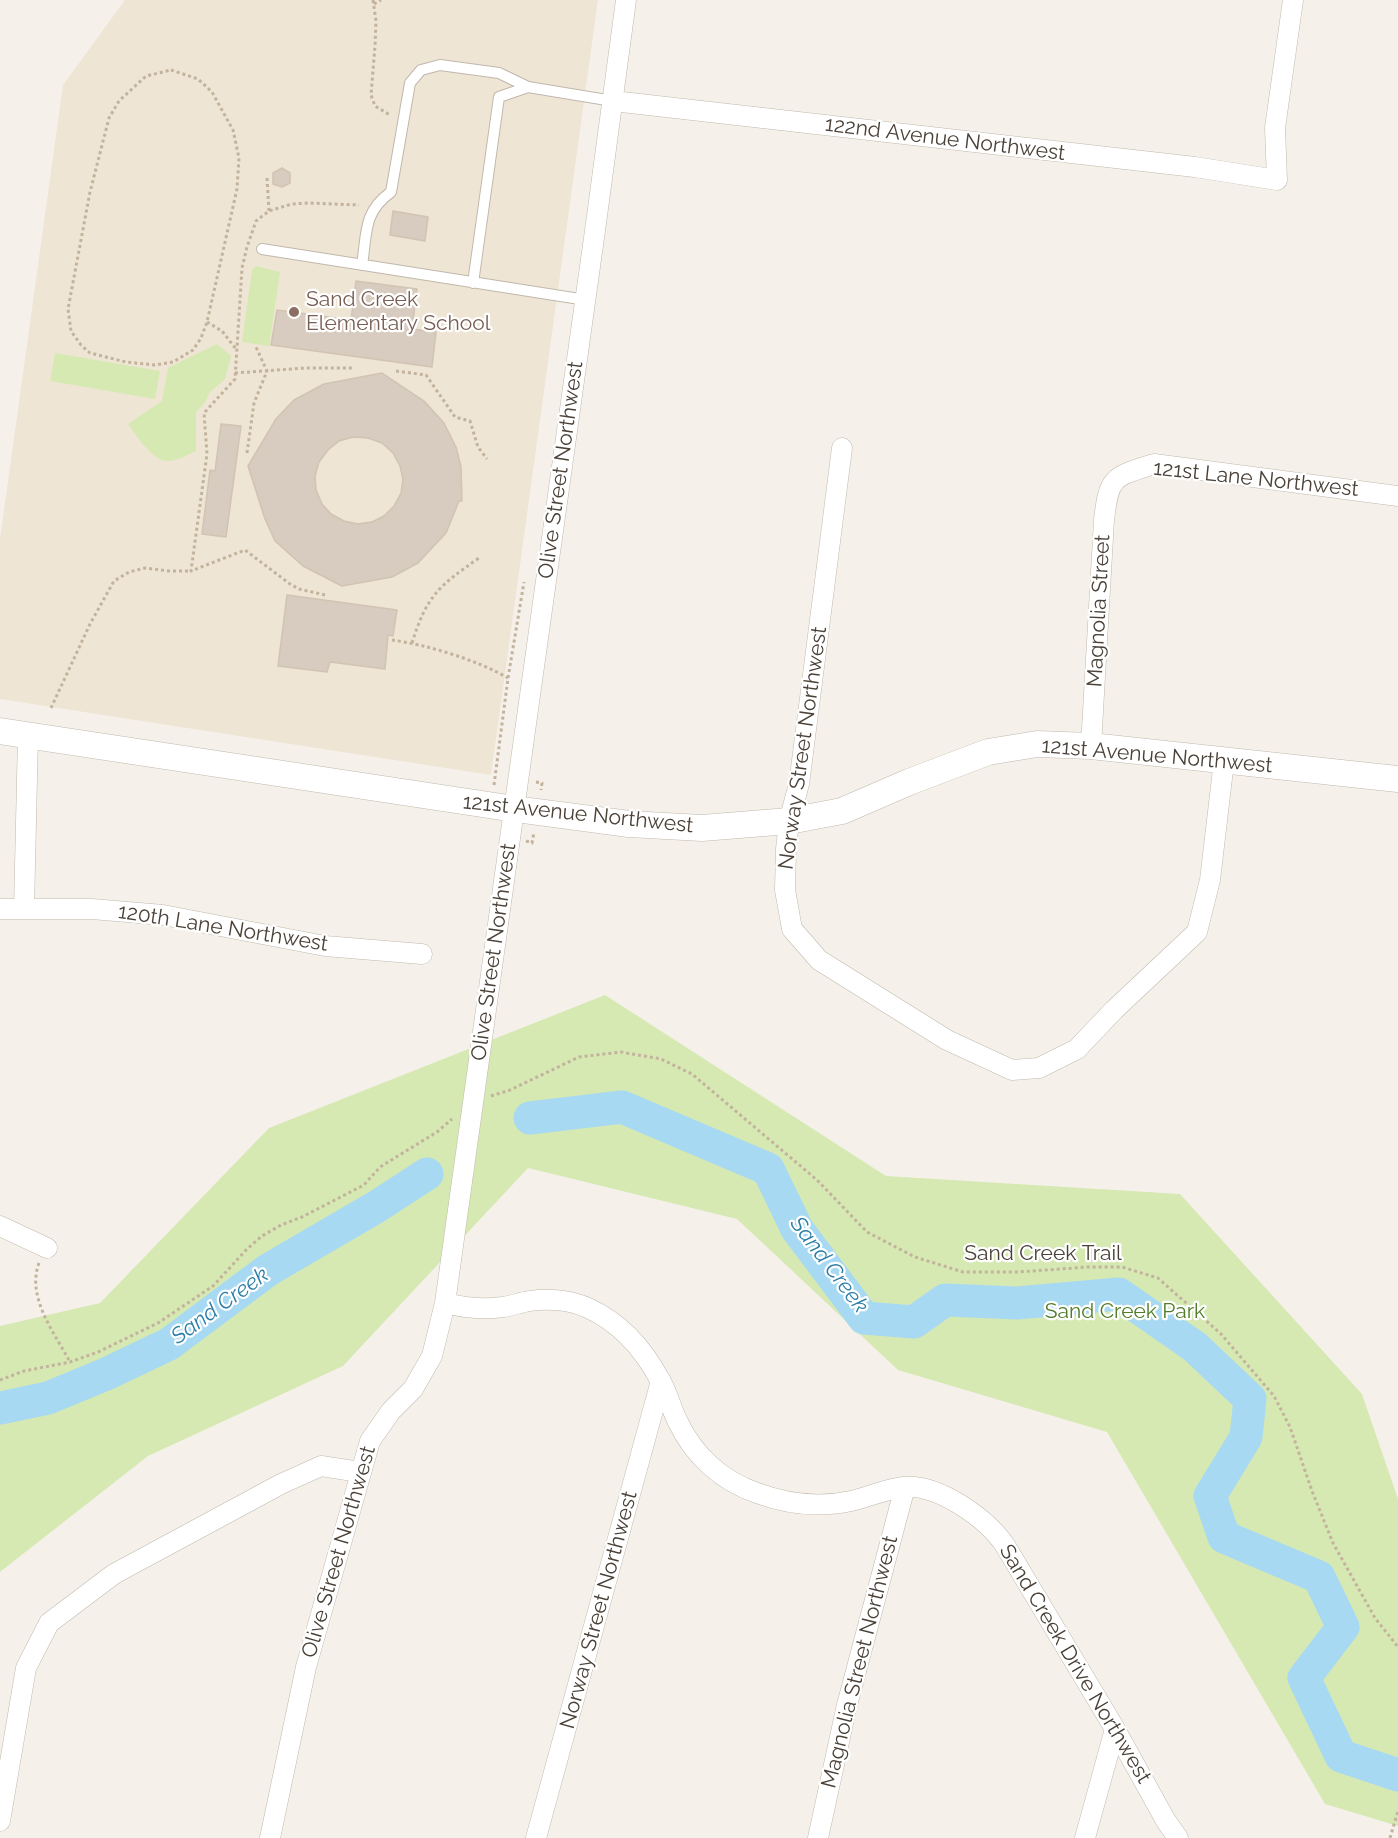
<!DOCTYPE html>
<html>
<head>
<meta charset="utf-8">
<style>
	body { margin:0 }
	canvas { display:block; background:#f5f1ea }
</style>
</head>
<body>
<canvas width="1398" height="1838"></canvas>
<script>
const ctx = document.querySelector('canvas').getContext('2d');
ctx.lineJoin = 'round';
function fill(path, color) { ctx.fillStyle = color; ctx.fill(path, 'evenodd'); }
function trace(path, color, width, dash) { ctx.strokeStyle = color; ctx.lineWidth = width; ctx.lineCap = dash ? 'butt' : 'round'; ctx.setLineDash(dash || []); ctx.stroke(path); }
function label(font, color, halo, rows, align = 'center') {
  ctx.font = font + ' Raleway,sans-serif'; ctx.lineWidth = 4.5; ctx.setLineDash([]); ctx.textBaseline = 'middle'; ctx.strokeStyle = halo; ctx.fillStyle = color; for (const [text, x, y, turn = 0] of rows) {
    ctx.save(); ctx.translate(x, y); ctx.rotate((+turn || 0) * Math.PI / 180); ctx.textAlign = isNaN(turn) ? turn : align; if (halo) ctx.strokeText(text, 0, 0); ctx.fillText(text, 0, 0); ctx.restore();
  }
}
const education = new Path2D(`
	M125,0H598L491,775L0,699V539L63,85Z`);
const green = new Path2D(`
	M256,266L280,272L269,346L242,342L252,270Z
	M217,344L231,356L225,379L210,392L205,402L196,412V451C188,454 178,461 169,461C154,463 136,435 128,424L162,401L168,368Z
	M55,353L160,371L155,399L50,381Z
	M605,995L886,1176L1180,1194L1362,1394L1398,1499V1826L1325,1804L1107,1432L898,1370L737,1219L528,1168L343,1366L148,1456L0,1572V1326L100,1303L269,1128Z`);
const river = new Path2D(`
	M530,1118L622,1107L768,1169L797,1229L864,1318L914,1322L945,1300L1017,1303L1119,1294L1195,1347L1250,1399L1246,1437L1210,1496L1224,1537L1319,1577L1343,1627L1304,1678L1341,1756L1398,1775
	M0,1408L48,1398L106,1374L169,1344L268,1270L376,1207L427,1174`);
const building = new Path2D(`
	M282,168L290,173V183L282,187L273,184V173Z
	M393,211L428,217L425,241L390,235Z
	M356,281L417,289L412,329L436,332L432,367L271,345L277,310L351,320Z
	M382,373L424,401L444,423L456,447L461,467L462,501H459L446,533L418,563L392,577L342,586L303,566L275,541L265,519L248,466L276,419L294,400L324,384ZM353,437L368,438L382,443L393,453L400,466L403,479L401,493L394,506L384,516L372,522L358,524L344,521L331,514L322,504L316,490L315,476L319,462L328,450L339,441Z
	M221,424L241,426L226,537L202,534L210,470L215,471Z
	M287,595L397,610L393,636L388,635L385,669L330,662L327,672L278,666Z`);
const path = new Path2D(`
	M373,0L376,21L375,46L371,95L375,106L390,115
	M374,4L381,0
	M171,70L198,79L212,92L233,130L239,158L237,189L207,322L201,338L193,350L173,362L155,365L126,362L90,353L81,345L71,331L68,309L90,192L109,118L119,101L146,76Z
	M267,178L269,211
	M207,322L222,331L236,349
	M396,371L426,375L455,417L470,421L478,447L487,459
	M235,373L306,368H352
	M247,453L254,403L267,371L256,347
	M325,595L299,589L290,584L245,550L191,571L207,454L204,413L235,379L242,268L247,247L256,221L269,211L292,204L309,203L359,205
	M392,640C428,645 477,660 508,678
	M412,643C427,595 439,586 479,558
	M51,708L90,624L114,581L129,572L145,568L169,571H191
	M536,782L542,783L541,790
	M494,785L508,678L524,582
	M526,841L532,843L534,832
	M491,1096L510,1090L579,1057L621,1052L661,1059L692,1074L817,1180L867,1232L915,1257L963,1272H1018L1088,1267H1122L1158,1278L1221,1334L1274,1396L1290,1427L1312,1491L1333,1543L1375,1618L1398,1647
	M39,1263C26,1297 55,1334 70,1362
	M0,1380L24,1371L70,1362L98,1352L158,1323L213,1286L247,1249L262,1236L281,1225L302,1217L364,1185L380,1167L437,1132L452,1119
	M1390,1838L1398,1811`);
const service = new Path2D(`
	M262,249L586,300
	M362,265C367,233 363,212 391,192L410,83L421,70L440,65L499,73L528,87
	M473,283L499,97L528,87L613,101`);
const minor = new Path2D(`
	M613,101L1195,167L1277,180L1275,128L1293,0
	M842,448L799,784L789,821L786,849L785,890L792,929L819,960L947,1040L1012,1070L1039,1068L1077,1049L1114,1010L1197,932L1210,880L1224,761
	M1091,746L1104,520C1109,476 1113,477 1154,464L1398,496
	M0,909H92L163,915L325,946L422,954
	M24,909L28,736
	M0,1226L47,1248
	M445,1303C465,1308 483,1310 503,1307C512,1306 521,1302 530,1301C548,1298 571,1300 588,1308C621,1323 643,1348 660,1380C668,1393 671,1409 678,1422C694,1456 722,1481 757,1493C787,1504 819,1508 851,1501C868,1497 886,1489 904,1487C939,1484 988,1519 1006,1547L1115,1729L1166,1821L1178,1838
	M0,1821L26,1668L49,1623L114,1574L281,1484L321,1466L360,1472
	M270,1838L306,1667L370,1441L391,1411L413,1389L432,1356L445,1303C503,869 569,435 626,0
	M536,1838L661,1381
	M818,1838L847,1705L905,1487
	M1085,1838L1115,1729`);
const tertiary = new Path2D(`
	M0,731L515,809L629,824L702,828L789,821L842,811L909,782L988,752L1037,744L1091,746L1398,779`);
const markers = [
	[294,312,6,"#8d6e63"]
];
const streetNames = [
	["122nd Avenue Northwest",945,139,7],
	["Olive Street Northwest",561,470,-82],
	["121st Lane Northwest",1256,479,6],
	["Magnolia Street",1099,611,-87],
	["Norway Street Northwest",803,748,-82],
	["121st Avenue Northwest",1157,756,5],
	["121st Avenue Northwest",578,814,6],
	["120th Lane Northwest",223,928,9],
	["Olive Street Northwest",494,952,-82],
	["Sand Creek Trail",1043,1254],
	["Olive Street Northwest",339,1552,-74],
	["Norway Street Northwest",599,1610,-75],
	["Magnolia Street Northwest",860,1662,-76],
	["Sand Creek Drive Northwest",1075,1664,59]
];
const educationNames = [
	["Sand Creek",306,300],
	["Elementary School",306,324]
];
const parkNames = [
	["Sand Creek Park",1125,1312]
];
const waterNames = [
	["Sand Creek",829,1265,53],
	["Sand Creek",220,1306,-36]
];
fill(education, '#eee5d4');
fill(green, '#d6e9b3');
trace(river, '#a7d9f2', 33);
fill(building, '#d7ccbf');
trace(building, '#d2c3b2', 1.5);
trace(service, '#c1b8ac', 12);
trace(minor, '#c1b8ac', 21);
trace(tertiary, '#c1b8ac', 27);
trace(path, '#c3b39d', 3, [3, 3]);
trace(service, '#fff', 10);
trace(minor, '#fff', 20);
trace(tertiary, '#fff', 26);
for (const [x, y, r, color] of markers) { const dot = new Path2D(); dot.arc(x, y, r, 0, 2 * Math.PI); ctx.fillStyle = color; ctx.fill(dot); trace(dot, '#fff', 2); }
label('21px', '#4a4138', '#fff', streetNames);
label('21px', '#785e54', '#fff', educationNames, 'left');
label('21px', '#507d29', '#fff', parkNames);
label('italic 22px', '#2c7ea7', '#fff', waterNames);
</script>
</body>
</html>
